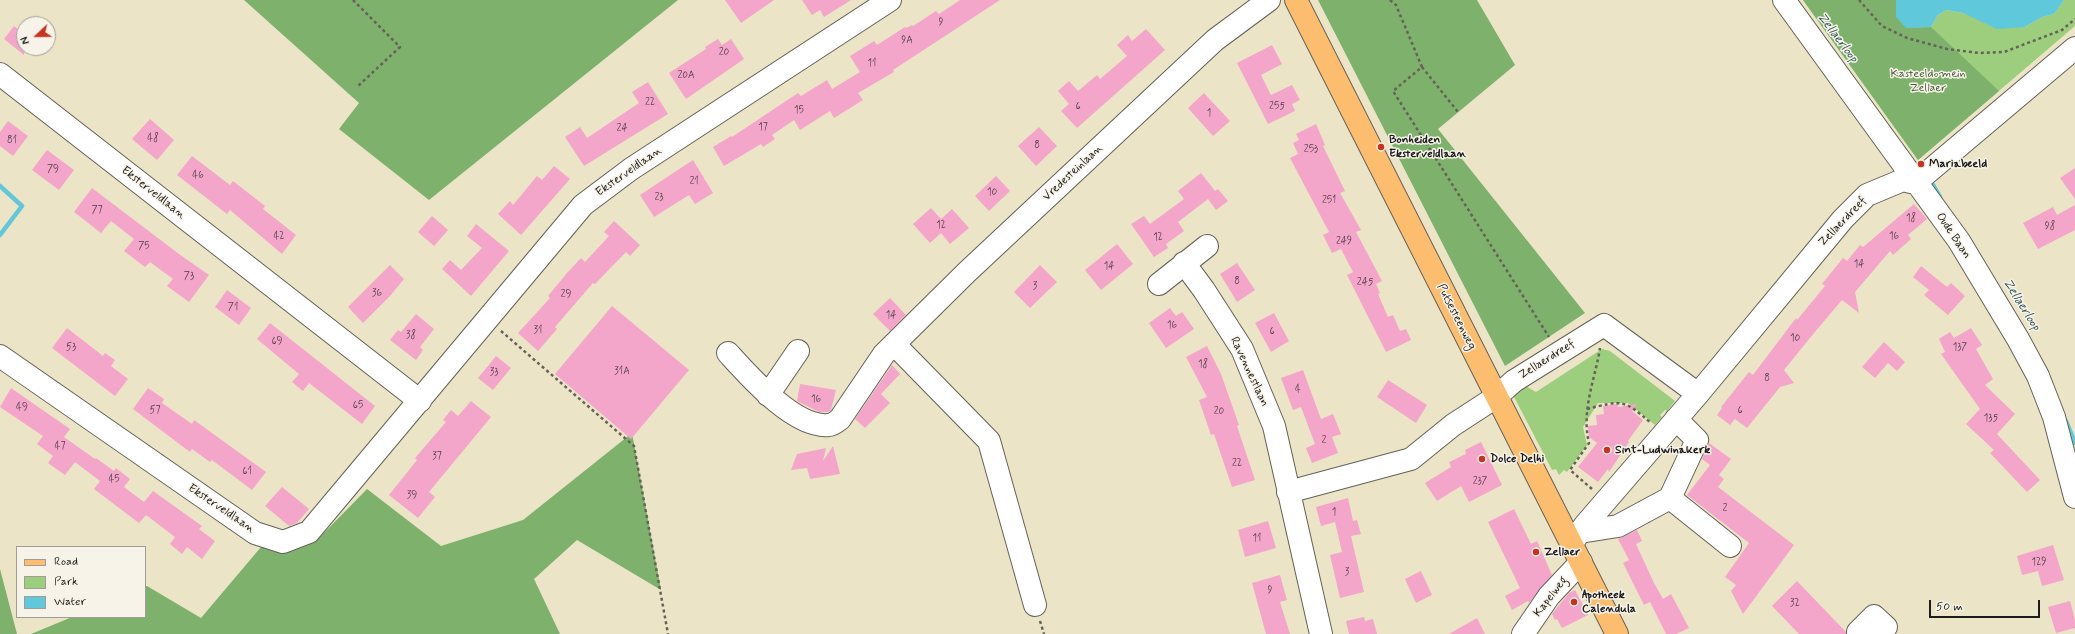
<!DOCTYPE html>
<html>
<head>
<meta charset="utf-8">
<style>
	body { margin:0 }
	#map { position:relative; width:2075px; height:634px; overflow:hidden; background:#ece4c6; font-family:Mynerve,sans-serif }
	canvas { display:block }
	.legend { position:absolute; left:16px; top:546px; width:130px; height:72px; box-sizing:border-box; background:#f7f3e8; border:1px solid #9f9d96; margin:0; padding:5px 7px; list-style:none; font-size:12px; color:#1c1c1c }
	.legend li { display:flex; align-items:center; gap:8px; height:20px }
	.legend b { width:20px; border:1px solid #9f9d96 }
	.north { position:absolute; left:16px; top:16px; width:40px; height:40px; box-sizing:border-box; background:#f7f3e8; border:1px solid #9f9d96; border-radius:50%; rotate:248deg; font-size:11px; font-weight:700; line-height:16px; text-align:center; color:#1c1c1c }
	.north::after { content:''; display:block; margin:auto; width:14px; height:18px; background:#c8321e; clip-path:polygon(50% 0,100% 100%,50% 72%,0 100%) }
	.scale { position:absolute; left:1929px; top:600px; width:111px; height:18px; box-sizing:border-box; border:2px solid #1c1c1c; border-top:0; padding-left:5px; font-size:12px; line-height:14px; white-space:nowrap; color:#1c1c1c; -webkit-text-stroke:3px #f7f3e8; paint-order:stroke }
</style>
</head>
<body>
<div id="map">
<canvas width="2075" height="634"></canvas>
<ul class="legend">
<li><b style="height:5px;background:#fcbd6e"></b>Road</li>
<li><b style="height:11px;background:#9dce7d"></b>Park</li>
<li><b style="height:11px;background:#5fc8da"></b>Water</li>
</ul>
<div class="north">N</div>
<div class="scale">50 m</div>
</div>
<script>
const ctx = document.querySelector('canvas').getContext('2d');
ctx.lineJoin = 'round';
function fill(path, color) { ctx.fillStyle = color; ctx.fill(path, 'evenodd'); }
function trace(path, color, width, dash) { ctx.strokeStyle = color; ctx.lineWidth = width; ctx.lineCap = dash ? 'butt' : 'round'; ctx.setLineDash(dash || []); ctx.stroke(path); }
function label(font, color, halo, rows, align = 'center') {
  ctx.font = font + ' Mynerve,sans-serif'; ctx.lineWidth = 3; ctx.setLineDash([]); ctx.textBaseline = 'middle'; ctx.strokeStyle = halo; ctx.fillStyle = color; for (const [text, x, y, turn = 0] of rows) {
    ctx.save(); ctx.translate(x, y); ctx.rotate((+turn || 0) * Math.PI / 180); ctx.textAlign = isNaN(turn) ? turn : align; if (halo) ctx.strokeText(text, 0, 0); ctx.fillText(text, 0, 0); ctx.restore();
  }
}
const green = new Path2D(`
	M1803,0H1896V4L1931,27L1938,15L1946,10L1963,13L1978,19L2025,27L2042,17L2054,14L2064,0H2075V26L1918,160Z
	M1602,349L1610,351L1675,401L1667,411L1665,410L1660,415L1662,417L1655,425L1628,403H1598L1583,427L1587,445L1567,472L1564,470L1559,475L1556,469L1552,470L1511,391L1522,384L1536,392Z`);
const forest = new Path2D(`
	M244,0H678L429,200L339,129L359,103Z
	M1318,0H1477L1515,65L1438,129L1585,313L1505,366Z
	M1803,0H1896V4L1906,28L1931,27L1999,91L1918,160Z
	M632,433L661,590L577,540L534,579L560,634H31L72,617H145V586H147L201,618L261,547L290,552L315,542L367,489L441,546L523,520Z
	M0,569L17,634H0Z`);
const water = new Path2D(`
	M1896,0H2064L2054,14L2042,17L2025,27L1997,29L1963,13L1946,10L1938,15L1931,27L1906,28L1896,17Z`);
const stream = new Path2D(`
	M1933,185L1940,197
	M0,186L22,206L0,235
	M2066,421L2075,443`);
const building = new Path2D(`
	M725,0H774L741,23Z
	M802,0H851L824,17L820,10L812,15Z
	M960,0H1000L893,70L894,72L858,93L863,100L834,118L830,111L800,130L794,120L772,135L775,139L763,147L761,144L724,166L713,147L731,136L732,137L798,93L801,96L827,80L832,89L860,72L850,56L874,41L877,45L905,27L906,28L912,25L913,26L936,11L939,14Z
	M14,26L24,34V55L4,39Z
	M1146,29L1165,50L1077,128L1061,111L1069,104L1058,91L1069,81L1078,91L1097,75L1100,79L1127,56L1117,45L1128,35L1132,41Z
	M718,39L722,45L731,39L744,59L686,99L669,73L706,49L705,47Z
	M1272,45L1282,64L1261,75L1271,95L1292,85L1300,100L1292,104L1295,111L1268,124L1237,63Z
	M648,82L668,114L584,166L565,137L580,127L587,138L639,103L632,92Z
	M1204,93L1230,121L1213,136L1188,108Z
	M150,119L174,140L157,160L132,139Z
	M8,121L28,136L13,156L0,146V132Z
	M1316,124L1325,145L1323,146L1345,191L1340,193L1361,230L1356,232L1382,281L1376,284L1380,293L1378,294L1388,317L1393,315L1400,331L1406,329L1411,340L1386,352L1347,275L1353,272L1341,249L1332,253L1323,235L1329,232L1290,158L1298,154L1293,143L1299,140L1296,134Z
	M1039,127L1057,146L1036,166L1018,146Z
	M47,150L74,170L59,190L32,170Z
	M192,156L230,185L233,181L265,206L263,209L296,235L282,254L230,210L227,214L177,175Z
	M693,160L713,193L695,204L689,195L654,217L640,195Z
	M554,166L570,179L521,235L498,214L510,201L513,205L537,176L542,180Z
	M2075,168V199L2060,178Z
	M1201,173L1215,191L1218,189L1228,201L1216,210L1208,199L1178,222L1184,231L1166,244L1168,248L1154,257L1131,224L1144,216L1150,224L1184,199L1178,191Z
	M996,176L1010,191L989,211L975,196Z
	M92,188L179,254L209,275L189,302L167,286L173,279L150,262L145,267L124,251L134,239L111,221L101,233L74,212Z
	M1914,204L1927,219L1908,235L1911,239L1893,255L1890,251L1855,292L1859,313L1842,300L1814,333L1784,370L1794,383L1780,387L1747,428L1735,419L1730,425L1717,415L1722,408L1721,407L1749,372L1753,375L1796,318L1797,320L1825,286L1822,284L1843,258L1847,261L1860,245L1863,247Z
	M2075,205V230L2038,249L2023,223L2053,207L2057,215Z
	M931,208L941,219L952,209L969,228L950,244L941,233L930,243L913,224Z
	M432,216L448,230L434,246L418,232Z
	M614,221L640,245L630,256L626,252L595,284L593,283L555,327L557,329L538,351L518,333L550,298L548,296L567,273L581,258L585,262L609,236L604,232Z
	M476,224L509,251L471,296L442,269L450,260L461,270L482,248L467,236Z
	M1117,244L1133,264L1101,290L1085,270Z
	M1237,263L1255,290L1237,302L1220,274Z
	M390,265L404,279L390,296L363,323L348,307Z
	M1040,265L1057,282L1030,308L1014,292Z
	M1921,266L1947,287L1951,283L1965,296L1948,315L1924,295L1929,290L1913,277Z
	M227,290L251,308L239,325L215,307Z
	M890,298L906,315L890,331L873,314Z
	M612,306L689,370L631,439L555,374Z
	M1170,308L1176,316L1182,312L1194,329L1166,348L1149,323Z
	M1274,313L1289,341L1271,352L1255,323Z
	M416,314L434,329L420,347L423,350L416,360L390,340L398,330L401,332Z
	M270,323L375,406L362,424L309,383L303,391L292,382L299,374L257,339Z
	M67,328L103,356L105,353L115,360L111,366L128,379L115,396L52,348Z
	M1971,328L1982,345L1976,349L1993,379L1985,385L2015,414L1997,434L2040,480L2027,492L1990,453L1994,450L1966,424L1980,409L1941,354L1945,352L1939,339L1950,332L1954,338Z
	M1884,342L1905,362L1897,371L1888,363L1875,378L1862,367Z
	M1207,346L1221,374L1239,425L1237,426L1255,480L1232,487L1214,434L1211,435L1199,400L1207,397L1186,357Z
	M496,356L511,368L493,390L478,378Z
	M892,365L900,374L881,394L890,403L865,428L855,419Z
	M1303,370L1321,419L1333,414L1341,434L1332,437L1338,453L1312,463L1306,448L1315,444L1301,407L1293,410L1281,378Z
	M1388,380L1427,405L1416,423L1377,397Z
	M800,384L836,390L831,410L828,412H819L797,401Z
	M11,388L70,429L64,437L95,459L96,458L114,471L116,468L130,479L124,487L144,502L153,491L202,526L199,529L215,541L202,559L187,547L182,554L170,544L175,537L146,515L139,523L94,489L100,481L75,462L65,475L48,463L53,456L37,444L43,436L0,407Z
	M148,388L164,399L162,403L192,424L194,420L266,472L252,490L212,460L210,462L192,449L190,452L133,409Z
	M471,401L491,417L429,492L435,497L418,518L389,495L417,460L415,458L446,422L443,420L451,410L458,416Z
	M1618,404V407L1637,404L1632,411L1643,420L1628,441L1629,442L1609,472L1608,469L1598,482L1578,467L1597,443L1589,437L1588,426L1597,425L1596,415L1604,414L1603,406Z
	M1481,442L1502,485L1469,502L1461,486L1437,501L1425,483L1451,467L1449,462L1466,454L1465,450Z
	M1709,443L1731,459L1719,475L1724,479L1718,487L1794,545L1743,614L1731,591L1736,585L1725,577L1749,543L1687,495L1710,465L1702,459Z
	M833,446L840,474L810,479L807,468L791,470L797,454L826,448L823,461Z
	M282,487L309,509L297,523L289,526L265,506Z
	M1348,498L1353,521L1357,520L1361,534L1351,536L1364,592L1340,598L1330,555L1342,552L1335,522L1321,526L1316,507Z
	M1514,509L1531,544L1537,541L1552,575L1529,603L1528,601L1512,610L1505,596L1520,588L1488,522Z
	M1268,521L1276,548L1245,557L1238,530Z
	M1637,530L1642,541L1636,544L1654,583L1663,599L1671,594L1689,628L1676,634H1666L1650,602L1644,605L1623,563L1629,560L1618,539Z
	M2053,545L2064,580L2042,586L2038,571L2022,575L2017,556Z
	M1421,571L1432,595L1416,603L1405,579Z
	M1280,575L1287,600L1280,602L1290,634H1266L1252,583Z
	M1797,581L1846,632V634H1799L1772,606Z
	M1575,590L1588,615L1562,628L1557,619L1555,620L1552,614L1569,593Z
	M2070,601L2075,620V628L2056,633L2048,607Z
	M1364,617L1365,621L1373,619L1377,634H1349L1346,621Z
	M1477,618L1485,634H1449Z`);
const path = new Path2D(`
	M353,0L400,47L358,86
	M1390,0L1396,5L1422,67L1393,91L1549,337
	M1859,0L1882,26L1907,38L1947,49L1979,53L2004,52L2062,30L2075,19
	M1422,67L1458,112
	M501,331L634,446L668,634
	M1587,409C1623,400 1623,399 1651,423
	M1592,489L1570,470L1589,443C1581,410 1595,380 1600,348
	M1040,621L1044,634`);
const minor = new Path2D(`
	M1784,0L1959,241L2018,339L2038,376L2054,417L2075,497
	M0,74L420,401
	M1915,183L2075,48
	M1184,263L1204,290L1242,349L1274,426L1321,634
	M1159,284L1207,246
	M894,344L989,441L1035,605
	M728,353C749,376 795,429 829,425C833,425 837,421 840,419L884,354L967,272L1215,40L1269,0
	M0,356L255,533L283,542L309,532L583,205L631,169L890,0
	M768,395L798,351
	M1288,492L1411,459L1453,425L1496,397L1514,381L1604,325L1698,394
	M1670,498L1697,440L1676,419
	M1580,532L1618,526L1670,498L1730,546
	M1572,543L1585,525L1698,394L1843,219L1867,195L1903,180L1915,183
	M1858,632L1874,616L1886,627L1879,634
	M1523,634L1549,596L1581,562`);
const major = new Path2D(`
	M1296,0L1617,634`);
const markers = [
	[1381,147,4,"#c8321e"],
	[1921,164,4,"#c8321e"],
	[1607,450,4,"#c8321e"],
	[1482,459,4,"#c8321e"],
	[1536,552,4,"#c8321e"],
	[1574,602,4,"#c8321e"]
];
const numberNames = [
	["9",941,23],
	["9A",907,41],
	["20",724,53],
	["11",872,64],
	["20A",686,76],
	["22",650,103],
	["6",1078,107],
	["255",1277,107],
	["15",799,111],
	["1",1209,114],
	["17",763,128],
	["24",622,129],
	["48",153,139],
	["81",12,141],
	["8",1037,146],
	["253",1311,150],
	["79",53,170],
	["46",198,176],
	["21",694,182],
	["10",992,193],
	["23",659,198],
	["251",1329,201],
	["77",97,211],
	["18",1911,219],
	["12",941,226],
	["98",2050,227],
	["42",279,237],
	["16",1894,237],
	["12",1158,238],
	["249",1344,242],
	["75",144,247],
	["14",1859,265],
	["14",1109,267],
	["73",189,277],
	["8",1237,282],
	["245",1365,283],
	["3",1035,287],
	["36",377,294],
	["29",566,295],
	["71",233,308],
	["14",891,316],
	["16",1172,326],
	["31",538,331],
	["6",1272,332],
	["38",411,336],
	["10",1795,339],
	["69",277,342],
	["53",71,348],
	["137",1960,348],
	["18",1203,365],
	["31A",622,372],
	["33",494,373],
	["8",1767,379],
	["4",1298,390],
	["16",816,400],
	["65",358,406],
	["49",22,408],
	["57",155,411],
	["6",1740,411],
	["20",1219,412],
	["135",1991,419],
	["2",1324,441],
	["47",60,447],
	["37",437,457],
	["22",1237,464],
	["61",247,472],
	["45",114,480],
	["237",1480,482],
	["39",412,496],
	["2",1725,509],
	["1",1334,513],
	["11",1257,539],
	["129",2039,563],
	["3",1347,573],
	["9",1270,591],
	["32",1795,604]
];
const parkNames = [
	["Kasteeldomein",1928,74],
	["Zellaer",1928,88]
];
const poiNames = [
	["Bonheiden",1389,140],
	["Eksterveldlaan",1389,154],
	["Mariabeeld",1929,164],
	["Sint-Ludwinakerk",1615,450],
	["Dolce Delhi",1490,459],
	["Zellaer",1544,552],
	["Apotheek",1582,595],
	["Calendula",1582,609]
];
const streetNames = [
	["Eksterveldlaan",629,172,-35],
	["Vredesteinlaan",1073,173,-43],
	["Eksterveldlaan",153,193,38],
	["Zellaerdreef",1843,222,-46],
	["Oude Baan",1953,236,56],
	["Putsesteenweg",1456,317,63],
	["Zellaerdreef",1547,360,-32],
	["Ravennestlaan",1249,372,65],
	["Eksterveldlaan",221,509,34],
	["Kapelweg",1551,597,-52]
];
const waterNames = [
	["Zellaerloop",1837,38,53],
	["Zellaerloop",2021,305,58]
];
fill(green, '#9dce7d');
fill(forest, '#7eb16c');
fill(water, '#5fc8da');
trace(stream, '#5fc8da', 4.5);
fill(building, '#f3a6ca');
trace(minor, '#656258', 24);
trace(major, '#656258', 24);
trace(path, '#656258', 2.5, [3, 3]);
trace(minor, '#fff', 22);
trace(major, '#fcbd6e', 22);
for (const [x, y, r, color] of markers) { const dot = new Path2D(); dot.arc(x, y, r, 0, 2 * Math.PI); ctx.fillStyle = color; ctx.fill(dot); trace(dot, '#f7f3e8', 1.5); }
label('10px', '#523e48', null, numberNames);
label('12px', '#495a3e', '#f7f3e8', parkNames);
label('bold 12px', '#1c1c1c', '#f7f3e8', poiNames, 'left');
label('12px', '#1c1c1c', '#f7f3e8', streetNames);
label('italic 13px', '#33585e', '#f7f3e8', waterNames);
</script>
</body>
</html>
